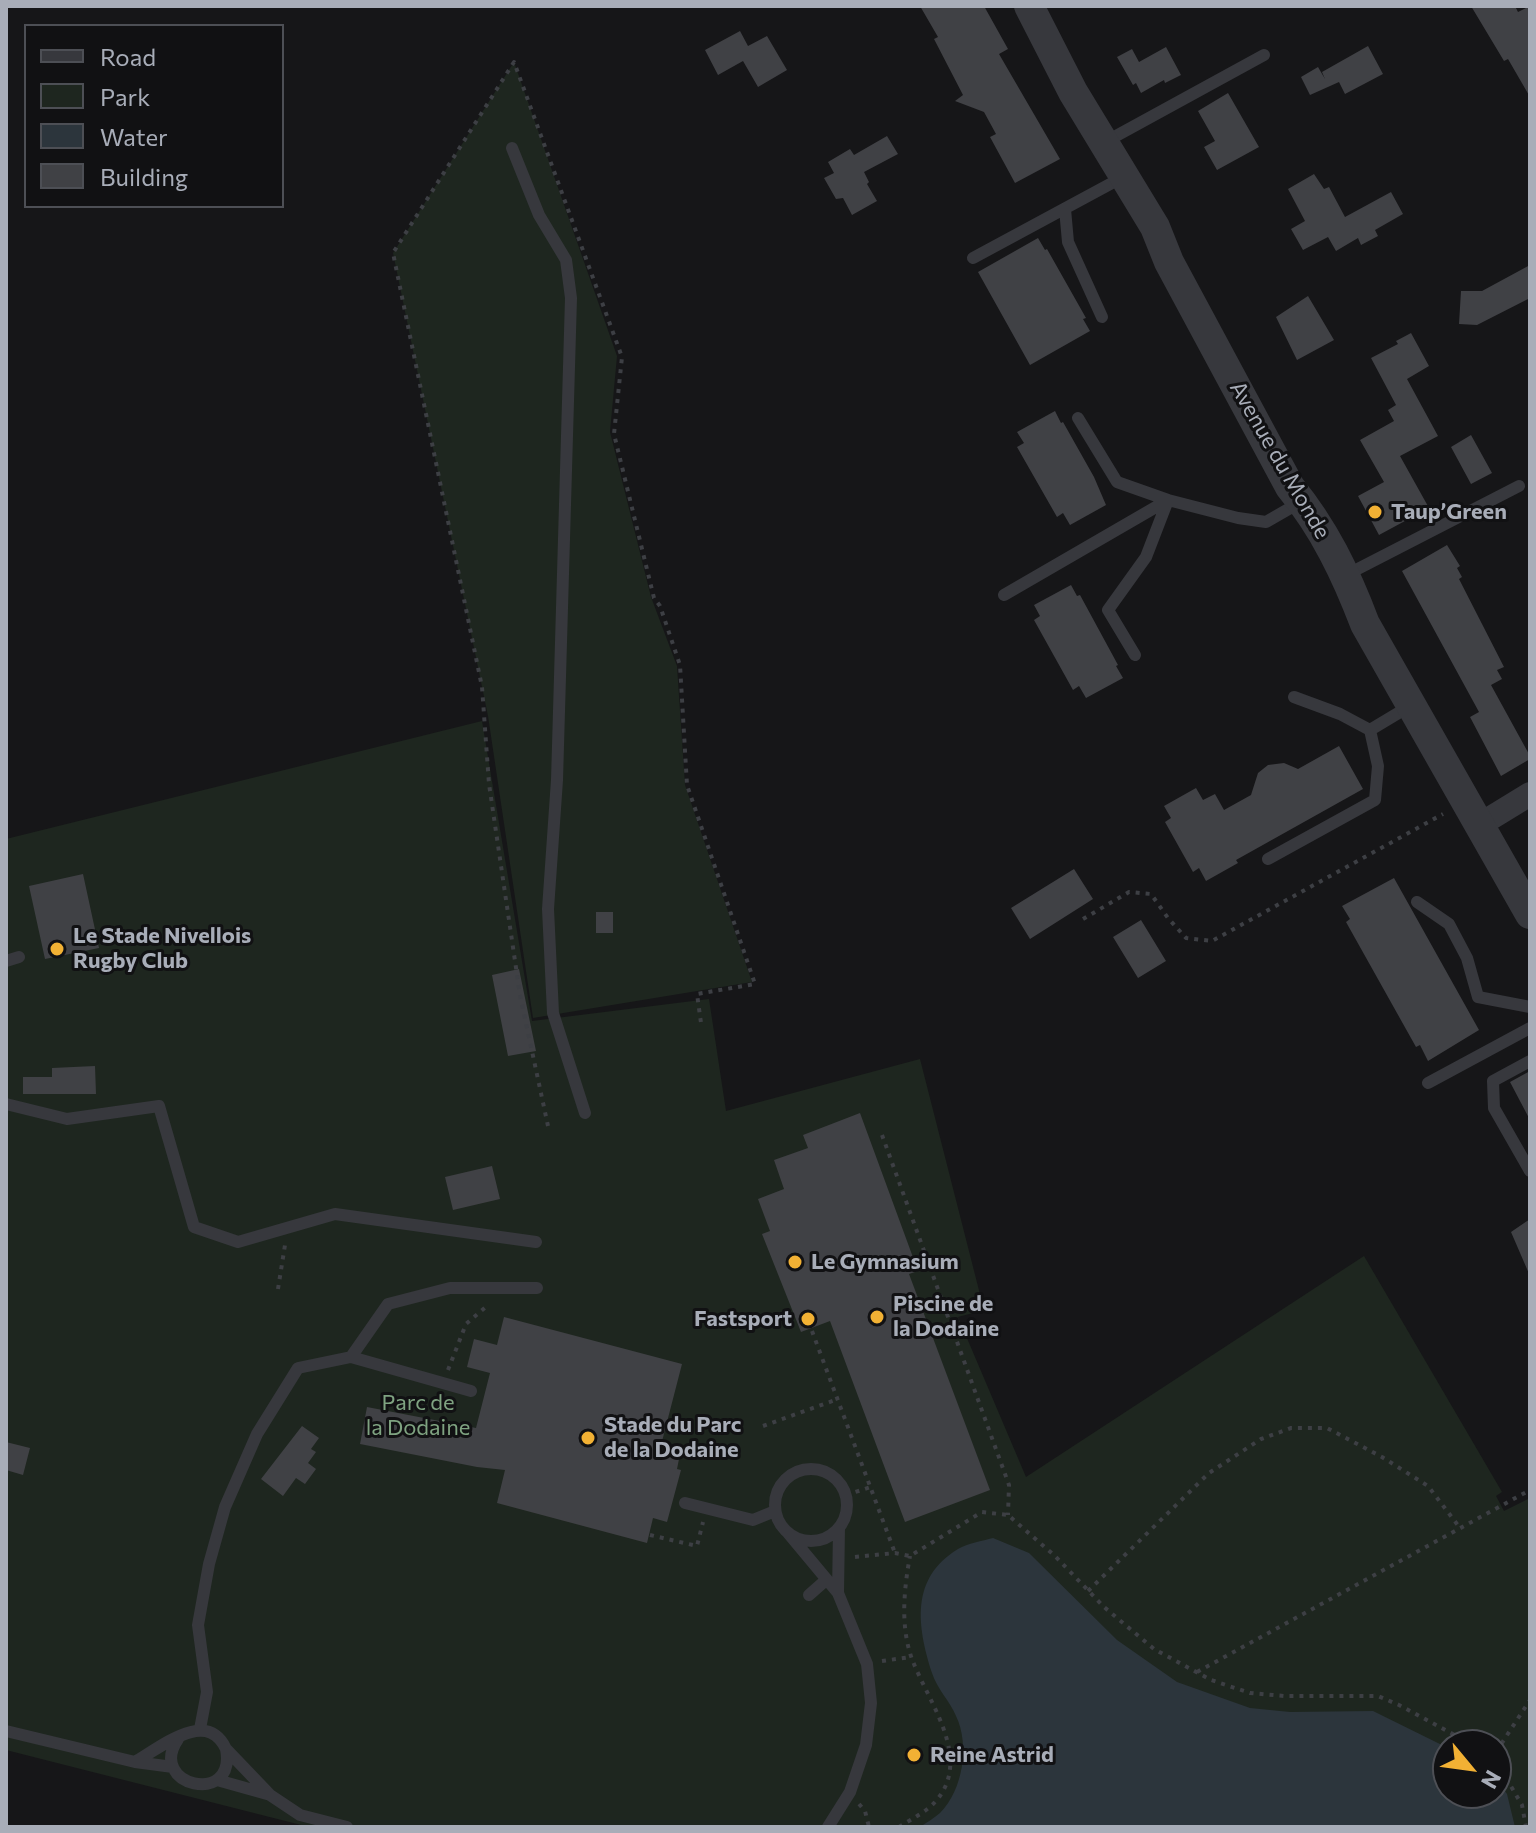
<!DOCTYPE html>
<html>
<head>
<meta charset="utf-8">
<style>
	body { margin:0 }
	#map { position:relative; width:1536px; height:1833px; overflow:hidden; background:#161618; font-family:Commissioner,sans-serif }
	canvas { display:block }
	.frame { position:absolute; inset:0; border:8px solid #a8adb8; pointer-events:none }
	.legend { position:absolute; left:24px; top:24px; width:260px; height:184px; box-sizing:border-box; background:#111113; border:2px solid #4d4f55; margin:0; padding:10px 14px; list-style:none; font-size:24px; color:#a8adb8 }
	.legend li { display:flex; align-items:center; gap:16px; height:40px }
	.legend b { width:40px; border:2px solid #4d4f55 }
	.north { position:absolute; left:1432px; top:1729px; width:80px; height:80px; box-sizing:border-box; background:#111113; border:2px solid #4d4f55; border-radius:50%; rotate:119deg; font-size:22px; font-weight:700; line-height:32px; text-align:center; color:#a8adb8 }
	.north::after { content:''; display:block; margin:auto; width:28px; height:36px; background:#f2b134; clip-path:polygon(50% 0,100% 100%,50% 72%,0 100%) }
</style>
</head>
<body>
<div id="map">
<canvas width="1536" height="1833"></canvas>
<div class="frame"></div>
<ul class="legend">
<li><b style="height:10px;background:#37383d"></b>Road</li>
<li><b style="height:22px;background:#1e261f"></b>Park</li>
<li><b style="height:22px;background:#2c353c"></b>Water</li>
<li><b style="height:22px;background:#404145"></b>Building</li>
</ul>
<div class="north">N</div>
</div>
<script>
const ctx = document.querySelector('canvas').getContext('2d');
ctx.lineJoin = 'round';
function fill(path, color) { ctx.fillStyle = color; ctx.fill(path, 'evenodd'); }
function trace(path, color, width, dash) { ctx.strokeStyle = color; ctx.lineWidth = width; ctx.lineCap = dash ? 'butt' : 'round'; ctx.setLineDash(dash || []); ctx.stroke(path); }
function label(font, color, halo, rows, align = 'center') {
  ctx.font = font + ' Commissioner,sans-serif'; ctx.lineWidth = 6; ctx.setLineDash([]); ctx.textBaseline = 'middle'; ctx.strokeStyle = halo; ctx.fillStyle = color; for (const [text, x, y, turn = 0] of rows) {
    ctx.save(); ctx.translate(x, y); ctx.rotate((+turn || 0) * Math.PI / 180); ctx.textAlign = isNaN(turn) ? turn : align; if (halo) ctx.strokeText(text, 0, 0); ctx.fillText(text, 0, 0); ctx.restore();
  }
}
const green = new Path2D(`
	M514,62L617,356L610,432L651,597L677,666L685,785L752,982L533,1018L488,716L393,253Z
	M482,721L532,1021L709,999L726,1111L920,1059L984,1310L958,1317L1026,1477L1364,1256L1502,1492L1496,1496L1504,1511L1530,1498V1827H309L6,1750V839ZM1448,1745H1496V1793H1448Z`);
const water = new Path2D(`
	M993,1538L1029,1553L1117,1640L1177,1682L1250,1708L1290,1712L1373,1711L1448,1748V1793H1496V1778L1507,1794L1515,1827H920C926,1823 934,1818 940,1813C963,1790 970,1745 956,1716C950,1701 937,1689 932,1673C917,1626 910,1578 958,1549C968,1543 982,1541 993,1538Z`);
const building = new Path2D(`
	M920,6H984L1008,49L999,54L1060,159L1015,183L990,137L996,134L984,112L955,101L963,95L934,39L938,37Z
	M1471,6H1515L1518,12L1530,6V97L1508,59L1504,61Z
	M740,31L748,46L767,36L787,70L758,87L743,61L718,75L705,50Z
	M1368,46L1383,74L1345,94L1339,82L1310,95L1301,77L1318,67L1325,79L1322,72Z
	M1166,47L1181,75L1165,83L1164,80L1141,93L1136,83L1133,85L1117,57L1132,49L1139,62Z
	M1228,93L1259,147L1217,170L1204,147L1215,141L1198,111Z
	M887,136L898,154L864,172L869,182L867,184L877,201L852,215L843,198L836,199L824,178L834,173L828,162L850,149L854,155Z
	M1314,174L1324,189L1329,187L1345,217L1391,192L1403,214L1375,230L1378,236L1361,245L1358,238L1336,251L1328,237L1303,250L1291,229L1305,221L1288,189Z
	M1038,238L1045,250L1047,249L1086,318L1083,319L1090,331L1030,365L978,272Z
	M1530,265V298L1477,325L1459,324L1461,291H1482Z
	M1308,296L1334,340L1297,360L1276,317Z
	M1411,333L1429,366L1407,379L1438,436L1400,456L1429,508L1379,535L1358,496L1384,482L1360,440L1394,421L1388,410L1396,405L1371,358L1398,344L1396,341Z
	M1055,411L1061,423L1063,422L1094,477L1106,505L1070,525L1063,513L1057,517L1017,447L1024,443L1017,432Z
	M1471,435L1492,473L1471,484L1451,447Z
	M1447,545L1460,566L1457,568L1462,577L1459,579L1504,667L1497,670L1502,679L1491,685L1530,756V759L1501,776L1470,717L1479,712L1402,571Z
	M1071,585L1077,596L1080,595L1118,665L1116,666L1123,678L1086,698L1079,686L1073,690L1034,620L1040,616L1034,605Z
	M1339,746L1363,789L1236,860L1238,863L1206,881L1199,868L1193,872L1165,822L1171,818L1164,806L1196,788L1203,800L1215,794L1224,810L1251,795L1258,773L1268,765L1284,763L1298,769Z
	M1074,869L1093,899L1030,939L1011,908Z
	M83,874L99,948L45,959L29,886Z
	M1394,878L1479,1030L1428,1061L1420,1045L1416,1047L1346,922L1350,919L1342,906Z
	M596,912H613V933H596Z
	M1141,920L1166,961L1138,978L1113,937Z
	M519,969L536,1051L508,1056L492,975Z
	M95,1066L96,1094H23V1077H52V1068Z
	M1530,1071V1120L1510,1082Z
	M860,1113L918,1271L909,1274L990,1490L905,1522L830,1321L801,1332L762,1234L770,1231L758,1199L784,1189L774,1160L808,1148L803,1135Z
	M492,1166L500,1199L453,1210L445,1177Z
	M1530,1219V1276L1511,1232Z
	M504,1317L682,1364L659,1453L679,1459L677,1469L681,1470L667,1522L653,1518L647,1543L497,1503L505,1470L477,1467L360,1444L367,1407L476,1428L490,1373L467,1367L474,1339L497,1345Z
	M302,1426L319,1438L311,1449L316,1452L308,1463L316,1469L305,1484L296,1478L283,1496L261,1479Z
	M6,1442L30,1448L23,1475L6,1470Z`);
const path = new Path2D(`
	M1083,919L1129,892L1151,894L1168,918L1186,938L1212,941L1443,814
	M548,1126L520,995L489,784L482,687L393,253L514,62L622,357L614,434L654,598L660,606L680,665L687,785L755,984L697,994L701,1023
	M882,1135L1009,1485L1008,1515
	M278,1289L285,1245
	M812,1331L895,1553
	M448,1370L466,1324L488,1305
	M763,1426L838,1399
	M846,1495L871,1487
	M650,1535L697,1546L703,1522
	M855,1557L895,1553L910,1556L982,1512L1008,1515L1055,1556L1104,1607L1154,1649L1211,1680L1250,1693L1284,1696H1378L1399,1705L1473,1745
	M1088,1591L1209,1473L1261,1439L1291,1428H1327L1382,1457L1428,1486L1460,1528
	M882,1661L911,1657
	M1197,1672L1530,1490
	M1496,1752L1530,1700
	M1496,1761L1522,1805L1526,1827
	M859,1804L865,1811L869,1827
	M899,1827C910,1820 926,1812 935,1802C974,1759 928,1702 912,1659C900,1626 904,1589 910,1556`);
const service = new Path2D(`
	M1105,142L1264,55
	M512,148L539,215L566,260L571,298L557,780L548,909L553,1013L585,1113
	M1065,209L1068,242L1102,317
	M973,258L1125,176
	M1078,418L1117,482L1168,500L1146,557L1108,610L1135,655
	M1346,575L1519,486
	M1004,595L1168,500L1238,518L1266,522L1299,503
	M1294,697L1340,714L1370,730L1410,706
	M1268,859L1375,800L1378,766L1370,730
	M1417,902L1449,924L1467,958L1478,997L1530,1007
	M6,961L19,957
	M1530,1061L1493,1081L1494,1108L1530,1171
	M1428,1083L1530,1028
	M6,1104L67,1119L159,1106L194,1227L238,1242L335,1214L536,1242
	M351,1357L388,1304L450,1288H537
	M775 1505a36 36 0 1 1 72 0a36 36 0 1 1-72 0Z
	M685,1503L753,1520L775,1511
	M788,1533L838,1593L867,1664L871,1703L866,1745L850,1792L828,1827
	M838,1593L839,1528
	M809,1595L826,1580
	M200,1729L207,1692L198,1625L209,1564L225,1507L257,1434L298,1368L351,1357L471,1391
	M6,1731L135,1762L173,1767
	M178,1739C146,1786 237,1807 226,1749
	M135,1762C161,1747 207,1708 226,1749L270,1795L300,1815L347,1827
	M217,1780L267,1794`);
const minor = new Path2D(`
	M1481,824L1530,794`);
const tertiary = new Path2D(`
	M1029,6L1073,92L1155,227L1169,262L1290,487C1324,528 1346,574 1365,624L1530,914`);
const markers = [
	[1375,512,8,"#f2b134"],
	[57,949,8,"#f2b134"],
	[795,1262,8,"#f2b134"],
	[877,1317,8,"#f2b134"],
	[808,1319,8,"#f2b134"],
	[588,1438,8,"#f2b134"],
	[914,1755,8,"#f2b134"]
];
const streetNames = [
	["Avenue du Monde",1280,460,60]
];
const poiNames = [
	["Taup’Green",1391,512],
	["Le Stade Nivellois",73,936],
	["Rugby Club",73,961],
	["Le Gymnasium",811,1262],
	["Piscine de",893,1304],
	["la Dodaine",893,1329],
	["Fastsport",792,1319,"right"],
	["Stade du Parc",604,1425],
	["de la Dodaine",604,1450],
	["Reine Astrid",930,1755]
];
const parkNames = [
	["Parc de",418,1403],
	["la Dodaine",418,1428]
];
fill(green, '#1e261f');
fill(water, '#2c353c');
fill(building, '#404145');
trace(path, '#3d3f44', 4, [4, 6]);
trace(service, '#37383d', 12);
trace(minor, '#37383d', 24);
trace(tertiary, '#37383d', 30);
for (const [x, y, r, color] of markers) { const dot = new Path2D(); dot.arc(x, y, r, 0, 2 * Math.PI); ctx.fillStyle = color; ctx.fill(dot); trace(dot, '#111113', 3); }
label('22px', '#a8adb8', '#111113', streetNames);
label('bold 22px', '#a8adb8', '#111113', poiNames, 'left');
label('22px', '#7fa381', '#111113', parkNames);
</script>
</body>
</html>
